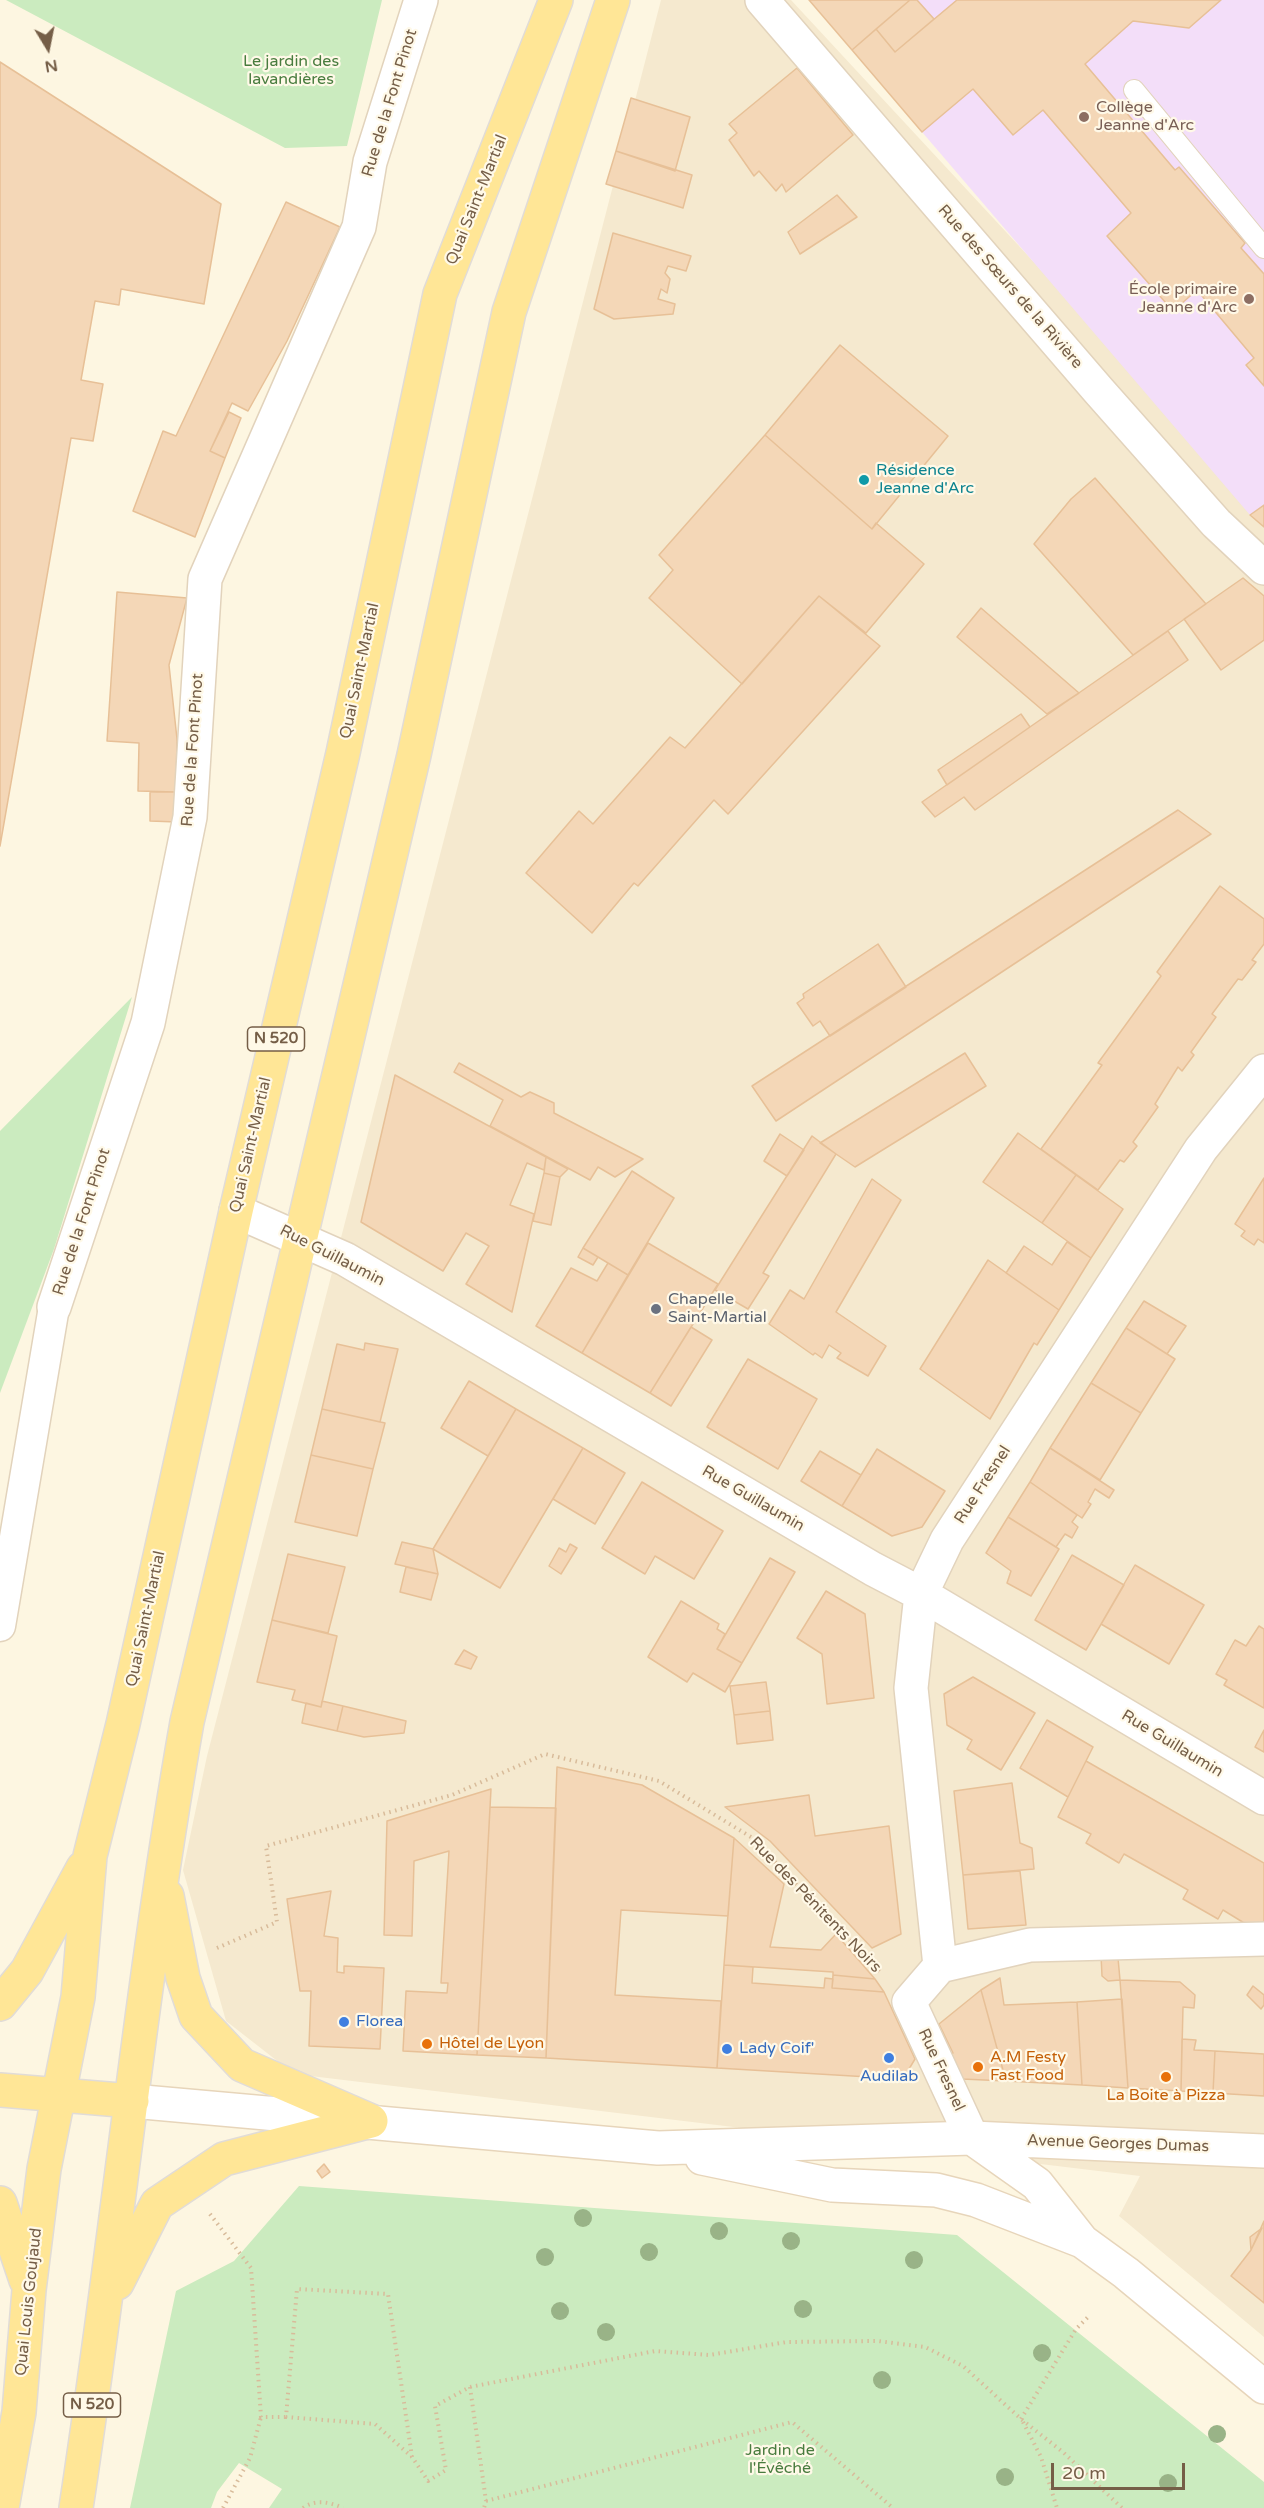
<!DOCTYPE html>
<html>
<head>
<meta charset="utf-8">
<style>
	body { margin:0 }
	#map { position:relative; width:1264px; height:2508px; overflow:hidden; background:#fdf6e1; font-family:"Varela Round",sans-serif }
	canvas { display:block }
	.north { position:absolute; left:18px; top:18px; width:60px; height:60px; -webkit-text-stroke:4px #fff9e8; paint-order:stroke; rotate:170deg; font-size:16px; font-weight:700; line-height:24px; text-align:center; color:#755e47 }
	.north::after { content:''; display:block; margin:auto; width:21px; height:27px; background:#755e47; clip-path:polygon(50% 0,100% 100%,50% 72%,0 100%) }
	.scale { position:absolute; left:1051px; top:2463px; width:134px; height:27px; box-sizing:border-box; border:3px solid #755e47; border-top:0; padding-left:8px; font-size:18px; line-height:21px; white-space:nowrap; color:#755e47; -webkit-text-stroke:4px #fff9e8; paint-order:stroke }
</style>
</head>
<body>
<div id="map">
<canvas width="1264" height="2508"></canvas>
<div class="north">N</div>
<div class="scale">20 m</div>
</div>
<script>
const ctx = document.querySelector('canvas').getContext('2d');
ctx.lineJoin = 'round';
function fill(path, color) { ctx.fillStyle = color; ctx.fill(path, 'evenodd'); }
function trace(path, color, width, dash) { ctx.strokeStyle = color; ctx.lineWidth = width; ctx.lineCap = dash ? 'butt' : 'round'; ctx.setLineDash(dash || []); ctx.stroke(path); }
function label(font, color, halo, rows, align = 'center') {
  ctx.font = font + ' "Varela Round",sans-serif'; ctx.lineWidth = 4.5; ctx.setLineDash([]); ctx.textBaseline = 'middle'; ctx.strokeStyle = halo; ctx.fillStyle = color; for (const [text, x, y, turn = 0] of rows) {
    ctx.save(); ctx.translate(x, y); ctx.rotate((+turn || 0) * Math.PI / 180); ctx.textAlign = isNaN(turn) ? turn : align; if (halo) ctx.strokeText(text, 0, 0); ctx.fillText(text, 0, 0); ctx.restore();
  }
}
const residential = new Path2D(`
	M661,0H791L1261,507L1264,505V2337L1119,2216L1140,2176L294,2074L226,2021L183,1870L207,1756Z`);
const education = new Path2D(`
	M809,0H1264V505L1250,515Z`);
const green = new Path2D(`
	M6,0H382L347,146L285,148Z
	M132,997L54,1249L0,1393V1131Z
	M299,2186L957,2235L1264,2482V2508H269L282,2489L239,2463L217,2492L211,2508H130L176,2291L234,2261Z`);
const building = new Path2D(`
	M809,0H910L852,50Z
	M910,0H917L934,19L895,52L876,29Z
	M957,0H1221L1189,28L1133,21L1085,64L1175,170L1179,167L1245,243L1241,248L1264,274V386L1246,365L1254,358L1197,290L1173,311L1107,236L1131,213L1043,110L1013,135L973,89L922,132L852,50L876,29L895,52Z
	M0,62L221,204L204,304L121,289L119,305L95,301L81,380L103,384L93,441L71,438L0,846Z
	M797,68L853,135L786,192L782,184L776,191L759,171L754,176L729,140L737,133L729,124Z
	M631,98L690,117L675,171L616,151Z
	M616,151L692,175L683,208L606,184Z
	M837,195L857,217L800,254L788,232Z
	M286,202L340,227L287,341L248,411L232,403L210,451L225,458L195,537L133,511L163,431L176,436Z
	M613,233L691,256L686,271L668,266L665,273L670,279L667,293L661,289L658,299L675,304L673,314L614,319L594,309Z
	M840,345L948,436L872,529L765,435Z
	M229,412L241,418L225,458L210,451Z
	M765,435L872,529L876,523L924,564L866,633L819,596L742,684L649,598L673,570L659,555Z
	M1095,478L1206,604L1133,655L1034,544L1071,499Z
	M1264,505V527L1250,515Z
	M1243,578L1264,596V640L1221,670L1184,619Z
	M117,592L187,598L169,665L177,739L176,792L138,791L139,743L107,741Z
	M819,596L880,646L728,814L714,800L638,886L634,883L592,933L526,873L579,811L593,824L670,737L685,748Z
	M981,608L1079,693L1047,714L957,637Z
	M1168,631L1188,660L975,810L964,797L935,817L922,802Z
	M1021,714L1030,727L947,785L938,770Z
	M150,792H176L177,822L150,821Z
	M1178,810L1211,834L776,1121L752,1086Z
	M1220,886L1264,919V944L1252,960L1256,962L1242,980L1238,979L1212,1014L1216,1017L1191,1052L1194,1055L1182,1071L1178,1067L1155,1104L1158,1107L1133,1142L1137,1146L1124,1162L1120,1160L1098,1190L1041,1149L1102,1065L1098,1063L1161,976L1157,972Z
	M878,944L906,987L830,1036L820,1021L813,1026L797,1003L804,998L803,994Z
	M965,1053L986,1086L855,1167L820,1143Z
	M459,1063L521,1097L530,1092L554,1103V1113L643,1159L615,1177L598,1167L590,1180L490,1126L503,1100L454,1072Z
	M395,1075L546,1157L544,1170L527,1163L510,1205L534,1214L512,1312L466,1284L489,1246L466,1233L443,1271L361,1222Z
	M1018,1133L1076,1175L1042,1223L983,1182Z
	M780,1134L804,1150L787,1176L764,1161Z
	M812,1136L836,1154L763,1273L769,1276L748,1309L715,1290Z
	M546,1157L568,1169L560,1177L544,1173Z
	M632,1171L674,1198L628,1275L583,1248Z
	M544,1173L560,1177L551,1225L533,1221Z
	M1076,1175L1123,1209L1091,1258L1042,1223Z
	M1264,1178V1243L1258,1239L1254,1245L1241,1236L1245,1231L1235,1224Z
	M872,1179L901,1200L836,1312L886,1346L868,1376L837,1358L841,1353L829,1345L822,1358L815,1353L813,1355L769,1324L790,1290L804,1299Z
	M1067,1242L1091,1258L1059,1310L1006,1273L1024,1246L1052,1265Z
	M648,1243L718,1284L650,1393L582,1353Z
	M583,1248L598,1257L593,1265L578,1257Z
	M988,1260L1059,1310L1037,1345L1034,1343L990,1419L920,1369Z
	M608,1263L628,1275L582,1353L536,1326L571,1268L597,1281Z
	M1144,1301L1186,1326L1167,1354L1126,1328Z
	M691,1327L712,1340L671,1406L650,1393Z
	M1126,1328L1175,1359L1141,1413L1091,1383Z
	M365,1343L398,1349L380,1422L322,1409L337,1344L364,1350Z
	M748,1359L817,1399L778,1469L707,1427Z
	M469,1381L516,1409L488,1456L441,1428Z
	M1091,1383L1141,1413L1100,1480L1050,1448Z
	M322,1409L385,1423L373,1469L311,1455Z
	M516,1409L583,1448L500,1588L433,1549Z
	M583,1448L625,1473L595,1524L553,1499Z
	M1050,1448L1114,1490L1109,1498L1095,1489L1088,1502L1091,1504L1082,1518L1030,1482Z
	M877,1449L945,1491L922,1527L892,1536L842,1506Z
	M820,1451L861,1475L842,1506L801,1481Z
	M311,1455L373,1469L357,1536L295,1522Z
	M642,1482L723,1531L694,1579L655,1556L645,1574L602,1548Z
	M1030,1482L1077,1515L1072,1522L1078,1527L1072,1538L1065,1534L1056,1547L1008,1517Z
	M1008,1517L1059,1549L1031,1596L1007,1583L1011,1571L986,1553Z
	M402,1542L433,1549L438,1574L395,1564Z
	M570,1544L577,1548L561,1574L549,1566L559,1548L566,1552Z
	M288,1554L345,1567L328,1633L272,1620Z
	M1072,1555L1124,1585L1086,1650L1035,1620Z
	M770,1558L795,1572L742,1663L717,1649Z
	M1135,1565L1204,1605L1169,1664L1101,1624Z
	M406,1567L438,1574L431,1600L400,1592Z
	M826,1591L865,1614L874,1698L827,1704L822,1654L797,1638Z
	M681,1601L719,1624L717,1629L725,1634L717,1649L742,1663L725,1692L693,1673L687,1682L648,1657Z
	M272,1620L337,1636L321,1707L292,1700L295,1690L257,1682Z
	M1259,1626L1264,1629V1708L1224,1685L1227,1680L1216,1674L1235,1640L1246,1646Z
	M464,1650L477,1657L471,1669L455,1664Z
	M973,1677L1035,1713L1001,1770L967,1749L972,1740L947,1725L944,1694Z
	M766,1682L770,1711L734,1715L730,1686Z
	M322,1701L343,1706L337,1731L302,1723L306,1703L321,1707Z
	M343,1706L406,1721L404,1733L364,1737L337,1731Z
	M770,1711L773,1740L737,1744L734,1715Z
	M1047,1720L1093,1747L1068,1797L1020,1768Z
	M1264,1730V1752L1255,1747Z
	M1086,1761L1264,1863V1930L1254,1929L1223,1910L1218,1919L1183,1899L1188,1890L1124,1854L1119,1863L1086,1843L1091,1834L1058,1817Z
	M557,1767L642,1785L734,1838L728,1916L621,1910L615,1995L721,2001L717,2068L546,2058Z
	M1012,1783L1020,1843L1032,1848L1034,1869L963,1875L954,1791Z
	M491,1789L477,2055L403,2051L406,1991L447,1993L448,1983H441L449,1851L414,1861L412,1936L384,1935L387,1821Z
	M809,1795L815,1836L889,1826L901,1934L872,1948L770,1841L725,1807Z
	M490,1807L556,1808L546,2058L477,2055Z
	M734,1838L784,1884L770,1947L821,1950L836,1934L875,1979L833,1975V1972L724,1965Z
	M1020,1871L1026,1925L968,1929L963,1875Z
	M331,1891L324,1936L338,1938L337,1972L344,1973V1966L384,1968L380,2049L309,2046L311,1991H300L287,1899Z
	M1101,1955L1118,1958L1120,1980L1108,1981L1102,1976Z
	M724,1965L753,1967L752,1983L824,1988L825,1978L833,1979L832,1988L884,1992L915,2059L903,2079L717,2068Z
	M833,1975L875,1979L884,1992L832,1988Z
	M1000,1978L1004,2005L1077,2002L1082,2085L1006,2081L981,1990Z
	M1120,1980L1180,1982L1195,1995L1194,2008L1183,2007L1181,2091L1128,2088Z
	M1253,1986L1264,1995V2005L1261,2009L1247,1995Z
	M981,1990L1006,2081L962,2079L949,2055L953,2053L939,2024Z
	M1122,1999L1128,2088L1082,2085L1077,2002Z
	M1182,2039L1196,2040L1194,2050L1215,2051L1213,2093L1181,2091Z
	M1215,2051L1264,2054V2096L1213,2093Z
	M324,2164L330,2172L322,2178L317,2171Z
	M1264,2221V2303L1231,2276L1251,2250Z
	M1262,2228L1251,2250L1250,2237Z`);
const path = new Path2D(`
	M217,1948L277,1922L266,1846L452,1795L545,1754L659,1781L751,1837L882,1974
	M210,2214L251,2268L261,2417H286
	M470,2387L486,2501L484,2508
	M1021,2419L1076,2329L1089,2316
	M1023,2422L1041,2457L1057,2508
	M412,2457L388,2294L297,2289L286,2417L375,2424L412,2457L428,2481L446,2470L435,2406L470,2387L655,2351L709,2355L787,2342L878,2341L925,2347L963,2366L1021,2419L1064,2453L1122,2508
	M486,2501L792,2422L893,2508
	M223,2508L250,2458L261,2417
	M303,2508C315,2499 330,2502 343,2508`);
const service = new Path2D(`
	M1134,90L1264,248`);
const pedestrian = new Path2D(`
	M0,1626L54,1307`);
const minor = new Path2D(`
	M762,0L1099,391L1216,523L1264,568
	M236,1211L345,1259L873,1569L921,1594L1264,1798
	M54,1307L148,1023L190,817L205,579L359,227L370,162L421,0
	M940,1966L911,1688L921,1594L947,1540L1201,1149L1264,1071
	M972,2138L909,2002L940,1966L1030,1945L1264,1939`);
const secondary = new Path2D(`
	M132,2101L658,2148L972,2138L1264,2151
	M972,2138L1037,2184L1082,2241L1126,2273L1264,2387
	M702,2158L832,2185L936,2190L976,2200L1082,2241`);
const primary = new Path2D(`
	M167,1896L183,1978L196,2016L242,2065L371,2121
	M0,2004L27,1971L83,1868
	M0,2090L132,2101
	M0,2203L26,2280
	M117,2283L157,2204L224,2159L371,2121
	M2,2508L19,2412L29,2290L44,2169L78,1997L90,1856L123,1724L236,1211L343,753L440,294L556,0
	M76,2508C116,2246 141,1983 187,1722L414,755L509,312L613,0`);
const trees = [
	[583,2218],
	[719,2231],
	[791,2241],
	[649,2252],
	[545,2257],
	[914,2260],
	[803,2309],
	[560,2311],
	[606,2332],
	[1042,2353],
	[882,2380],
	[1217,2434],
	[1005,2477],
	[1168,2483]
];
const markers = [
	[1084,117,6,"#8d6e63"],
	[1249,299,6,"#8d6e63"],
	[864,480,6,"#0f9aa8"],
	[656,1309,6,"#6b7280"],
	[344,2022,6,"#3f7fe0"],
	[427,2044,6,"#e8710a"],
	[727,2049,6,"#3f7fe0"],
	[889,2058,6,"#3f7fe0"],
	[978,2067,6,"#e8710a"],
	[1166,2077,6,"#e8710a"]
];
const shields = [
	[276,1039,57],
	[92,2405,57]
];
const shieldNames = [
	["N 520",276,1039],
	["N 520",92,2405]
];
const parkNames = [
	["Le jardin des",291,62],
	["lavandières",291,80],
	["Jardin de",780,2451],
	["l'Évêché",780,2469]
];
const streetNames = [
	["Rue de la Font Pinot",390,103,-73],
	["Quai Saint-Martial",477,200,-68],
	["Rue des Sœurs de la Rivière",1010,287,49],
	["Quai Saint-Martial",360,671,-78],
	["Rue de la Font Pinot",193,750,-86],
	["Quai Saint-Martial",251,1145,-77],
	["Rue de la Font Pinot",82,1222,-72],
	["Rue Guillaumin",332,1256,27],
	["Rue Fresnel",983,1485,-57],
	["Rue Guillaumin",753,1499,30],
	["Quai Saint-Martial",146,1619,-78],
	["Rue Guillaumin",1172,1744,31],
	["Rue des Pénitents Noirs",815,1905,46],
	["Rue Fresnel",941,2070,65],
	["Avenue Georges Dumas",1118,2144,2],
	["Quai Louis Goujaud",29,2302,-84]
];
const educationNames = [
	["Collège",1096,108],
	["Jeanne d'Arc",1096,126],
	["École primaire",1237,290,"right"],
	["Jeanne d'Arc",1237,308,"right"]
];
const cultureNames = [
	["Résidence",876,471],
	["Jeanne d'Arc",876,489]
];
const worshipNames = [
	["Chapelle",668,1300],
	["Saint-Martial",668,1318]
];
const shopNames = [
	["Florea",356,2022],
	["Lady Coif'",739,2049],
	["Audilab",889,2077,"center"]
];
const foodNames = [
	["Hôtel de Lyon",439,2044],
	["A.M Festy",990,2058],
	["Fast Food",990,2076],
	["La Boite à Pizza",1166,2096,"center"]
];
fill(residential, '#f5e9cf');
fill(education, '#f3def9');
fill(green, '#cbebbf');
fill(building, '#f4d7b7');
trace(building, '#e7c097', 1.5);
trace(service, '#e2d3bc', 22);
trace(pedestrian, '#e2d3bc', 33);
trace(minor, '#e2d3bc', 36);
trace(secondary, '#e7d5ba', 36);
trace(primary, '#e1dcd7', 36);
trace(path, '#d8bb9a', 4, [1.5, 4.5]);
trace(service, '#fff', 20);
trace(pedestrian, '#fff', 30);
trace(minor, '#fff', 33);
trace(secondary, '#fff', 33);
trace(primary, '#ffe696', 33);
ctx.fillStyle = '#99b387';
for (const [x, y] of trees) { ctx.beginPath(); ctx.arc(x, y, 9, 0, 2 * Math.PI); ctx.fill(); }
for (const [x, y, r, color] of markers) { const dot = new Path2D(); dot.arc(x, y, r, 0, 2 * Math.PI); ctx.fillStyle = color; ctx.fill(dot); trace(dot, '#fff9e8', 2); }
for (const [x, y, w] of shields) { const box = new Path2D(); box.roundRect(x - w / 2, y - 12, w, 24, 4.5); ctx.fillStyle = '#fff9e8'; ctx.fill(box); trace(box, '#755e47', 1.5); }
label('bold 15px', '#755e47', null, shieldNames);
label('16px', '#487c3e', '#fff9e8', parkNames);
label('16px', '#755e47', '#fff9e8', streetNames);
label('16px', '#785e54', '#fff9e8', educationNames, 'left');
label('16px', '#0d838f', '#fff9e8', cultureNames, 'left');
label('16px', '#5b616d', '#fff9e8', worshipNames, 'left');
label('16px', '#366cbe', '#fff9e8', shopNames, 'left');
label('16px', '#c56008', '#fff9e8', foodNames, 'left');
</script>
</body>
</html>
